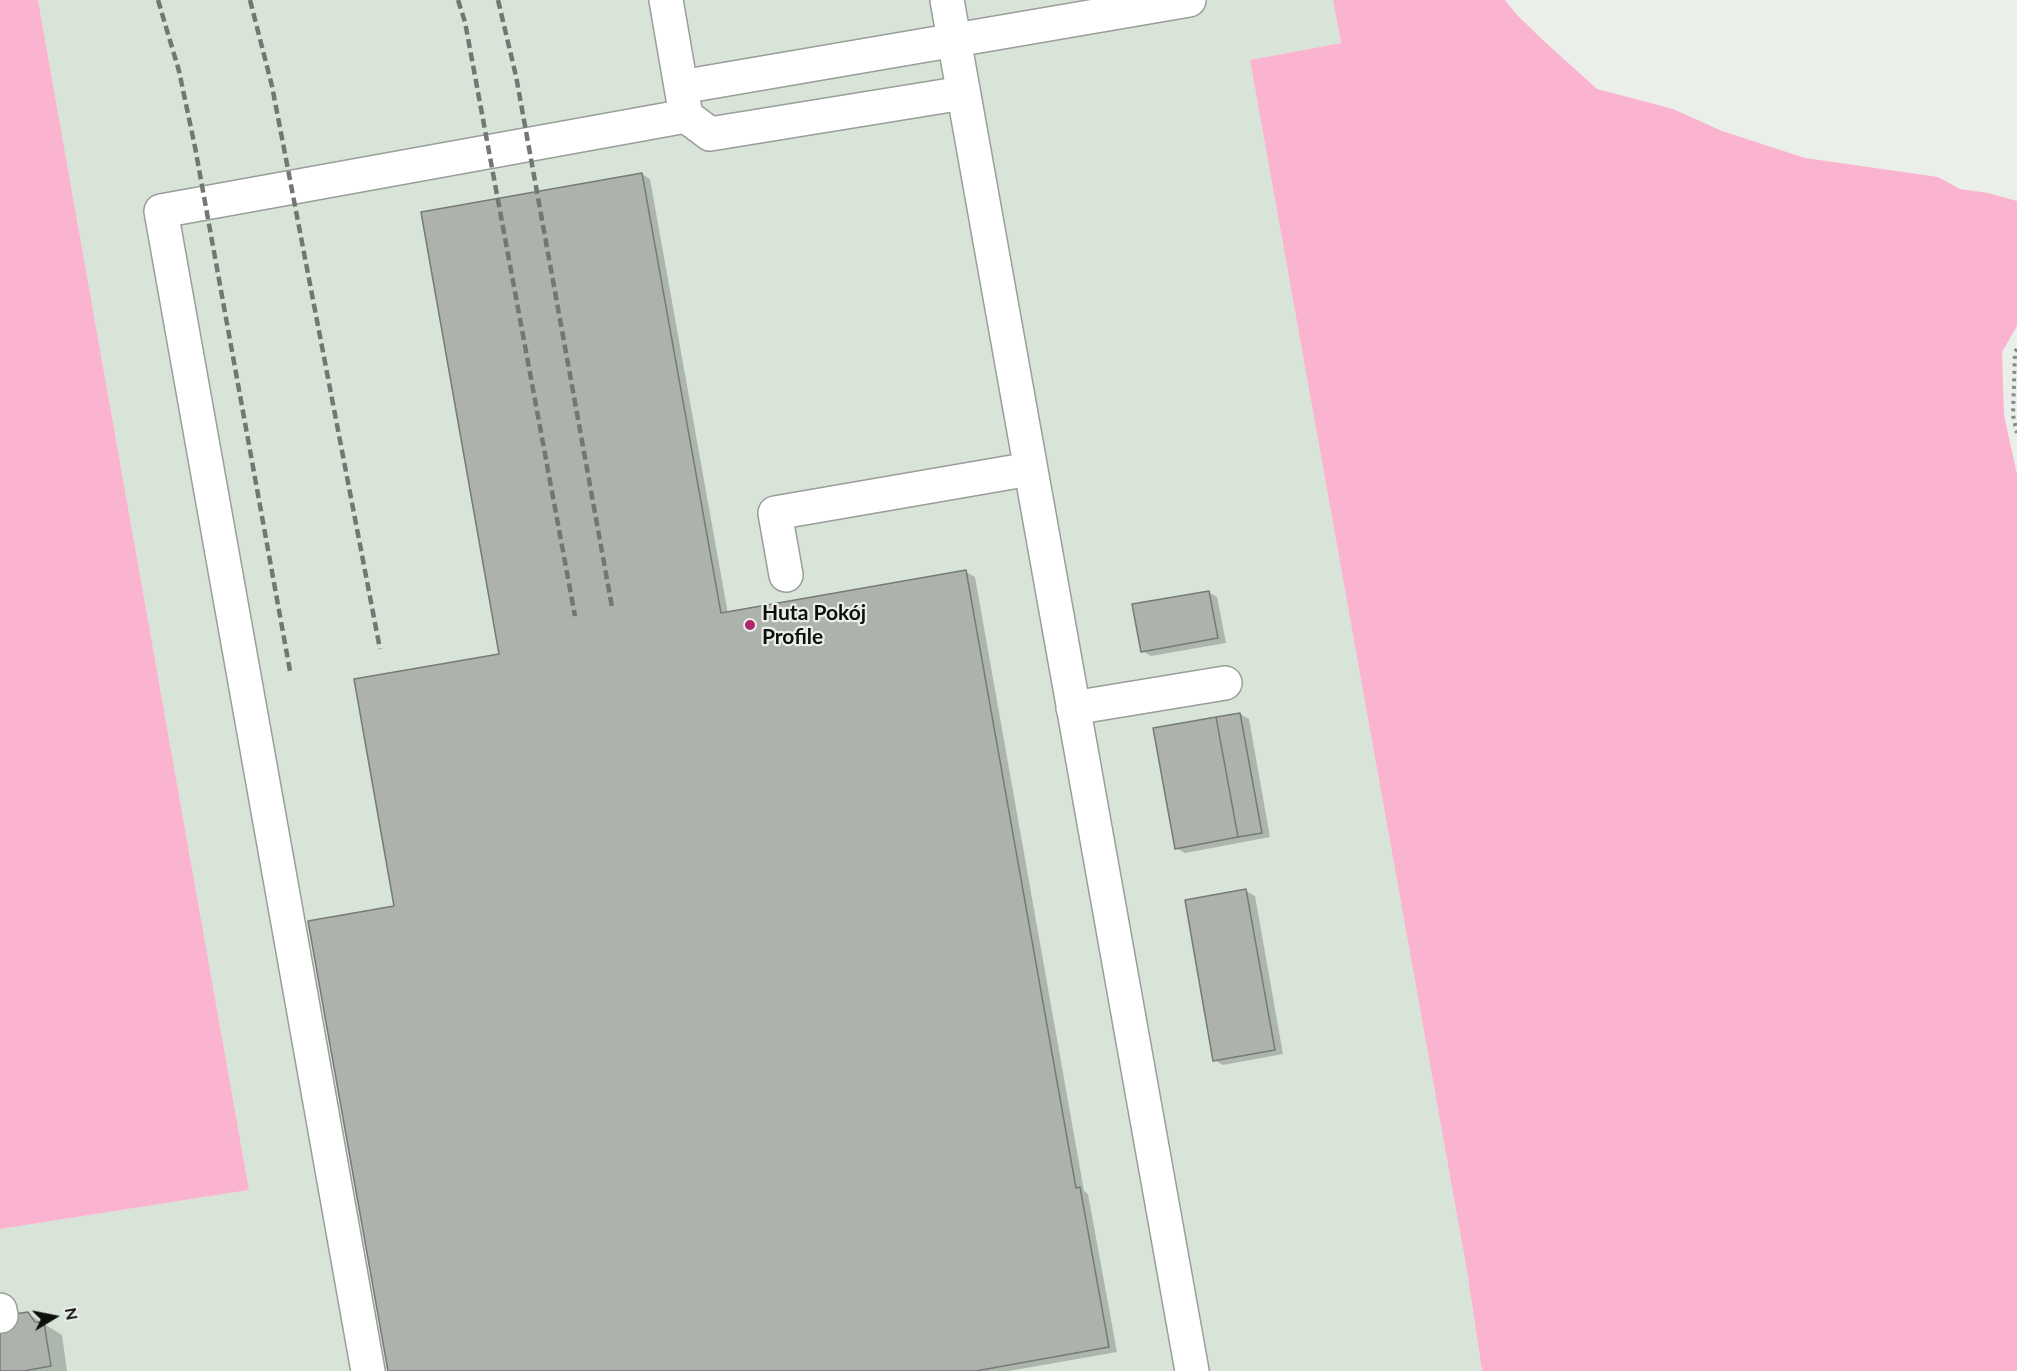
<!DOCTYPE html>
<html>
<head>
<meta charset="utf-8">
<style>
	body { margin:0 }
	#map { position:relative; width:2017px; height:1371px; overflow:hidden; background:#eaefe9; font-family:Lato,sans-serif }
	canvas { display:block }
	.north { position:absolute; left:24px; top:1287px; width:60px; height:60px; -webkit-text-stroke:4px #eaefe9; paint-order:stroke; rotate:80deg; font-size:16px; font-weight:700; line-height:24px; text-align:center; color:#0d0f0d }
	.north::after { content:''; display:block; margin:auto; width:21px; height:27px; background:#0d0f0d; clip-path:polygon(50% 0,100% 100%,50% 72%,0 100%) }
</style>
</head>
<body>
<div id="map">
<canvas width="2017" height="1371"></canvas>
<div class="north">N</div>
</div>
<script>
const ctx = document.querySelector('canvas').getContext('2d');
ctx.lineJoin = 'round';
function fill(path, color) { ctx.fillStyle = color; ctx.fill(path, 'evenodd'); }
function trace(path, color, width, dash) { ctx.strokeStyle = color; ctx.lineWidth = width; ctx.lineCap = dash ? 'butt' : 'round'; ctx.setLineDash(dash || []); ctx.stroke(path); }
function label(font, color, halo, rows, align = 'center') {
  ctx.font = font + ' Lato,sans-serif'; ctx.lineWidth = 4.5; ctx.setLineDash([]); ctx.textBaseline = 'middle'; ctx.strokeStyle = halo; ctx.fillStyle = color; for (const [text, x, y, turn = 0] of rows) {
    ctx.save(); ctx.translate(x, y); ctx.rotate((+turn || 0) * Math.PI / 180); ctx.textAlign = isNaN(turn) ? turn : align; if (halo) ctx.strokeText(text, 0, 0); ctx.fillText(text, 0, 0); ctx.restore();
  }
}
const built = new Path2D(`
	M38,0H1333L1341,43L1250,60L1467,1271L1482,1371H0V1229L249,1190Z`);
const green = new Path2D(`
	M0,0H38L249,1190L0,1229Z
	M1333,0H1505L1517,15L1545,42L1597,89L1673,109L1722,131L1805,158L1938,177L1960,189L1988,193L2017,201V326L2002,352L2004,415L2017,474V1371H1482L1467,1271L1250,60L1341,43Z`);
const shadow = new Path2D(`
	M642,174L650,179L728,614L966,572L975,577L1084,1191L1088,1194L1117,1352L1009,1371H389L396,907L500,655Z
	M1209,592L1217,597L1226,643L1151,656L1142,651Z
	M1240,714L1249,719L1270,837L1185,853L1176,848Z
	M1246,891L1255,896L1283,1054L1223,1065L1214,1060Z
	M28,1314L62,1335L67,1371H0Z`);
const building = new Path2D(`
	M642,173L721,613L966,570L1076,1188L1080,1187L1109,1347L976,1371H388L308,921L394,906L354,679L499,654L421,212Z
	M1209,591L1218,638L1141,652L1132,604Z
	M1240,713L1262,833L1238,837L1216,717Z
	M1216,717L1238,837L1175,849L1153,728Z
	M1246,889L1275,1050L1213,1061L1185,900Z
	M28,1312L35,1322L44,1323L51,1366L24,1371H0V1316Z`);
const path = new Path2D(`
	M2017,349L2015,352L2013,415L2017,433`);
const minor = new Path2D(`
	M666,0L686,116L710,134L963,93
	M947,0L1192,1371
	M681,87L1189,0
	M786,575L775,513L1030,469
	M1073,708L1225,683
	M0,1310L1,1316
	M368,1371L161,211L686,116`);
const rail = new Path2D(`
	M158,0L179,71L195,147L290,671
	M250,0L272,86L380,649
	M458,0L465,22L575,616
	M498,0L516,76L612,607`);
const markers = [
	[750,625,6,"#ae266b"]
];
const poiNames = [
	["Huta Pokój",762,613],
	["Profile",762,637]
];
fill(built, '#d9e4d8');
fill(green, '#fbb4cf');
fill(shadow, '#0003');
fill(building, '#adb2ac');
trace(building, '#767b76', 1.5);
trace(minor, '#999e99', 36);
trace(path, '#878b87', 4, [3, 4.5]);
trace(minor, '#fff', 33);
trace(rail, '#737773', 4.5, [9, 4.5]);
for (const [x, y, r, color] of markers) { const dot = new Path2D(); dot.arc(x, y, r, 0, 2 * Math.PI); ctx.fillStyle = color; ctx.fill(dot); trace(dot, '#eaefe9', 2); }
label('bold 21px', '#0d0f0d', '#eaefe9', poiNames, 'left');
</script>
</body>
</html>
